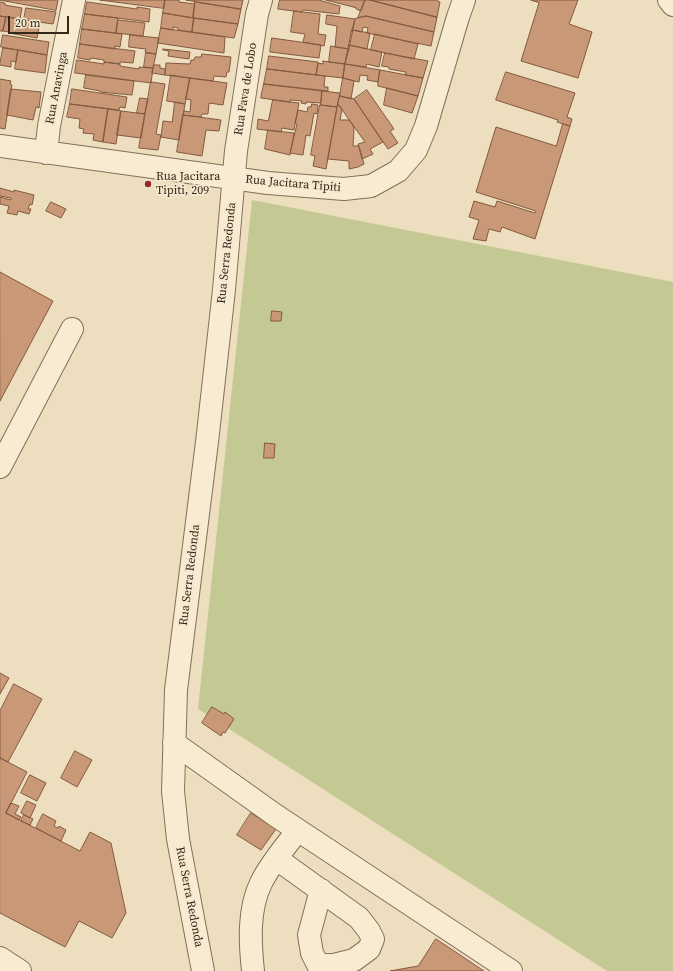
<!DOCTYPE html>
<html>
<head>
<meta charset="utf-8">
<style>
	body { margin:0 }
	#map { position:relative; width:673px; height:971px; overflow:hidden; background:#ecdebf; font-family:"Source Serif 4",serif }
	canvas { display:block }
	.scale { position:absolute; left:8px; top:16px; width:61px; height:18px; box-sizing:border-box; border:2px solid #34281c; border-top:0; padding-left:5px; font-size:12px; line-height:14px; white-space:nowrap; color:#34281c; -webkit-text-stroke:3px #f4e9cf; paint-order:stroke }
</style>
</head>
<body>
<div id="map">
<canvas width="673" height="971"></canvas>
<div class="scale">20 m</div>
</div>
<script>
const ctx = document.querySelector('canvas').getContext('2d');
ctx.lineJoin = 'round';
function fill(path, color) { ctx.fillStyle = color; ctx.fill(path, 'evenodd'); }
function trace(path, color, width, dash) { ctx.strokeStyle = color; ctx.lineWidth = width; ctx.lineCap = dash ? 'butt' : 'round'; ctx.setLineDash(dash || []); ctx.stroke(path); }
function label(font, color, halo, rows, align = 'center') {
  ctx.font = font + ' "Source Serif 4",serif'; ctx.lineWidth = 3.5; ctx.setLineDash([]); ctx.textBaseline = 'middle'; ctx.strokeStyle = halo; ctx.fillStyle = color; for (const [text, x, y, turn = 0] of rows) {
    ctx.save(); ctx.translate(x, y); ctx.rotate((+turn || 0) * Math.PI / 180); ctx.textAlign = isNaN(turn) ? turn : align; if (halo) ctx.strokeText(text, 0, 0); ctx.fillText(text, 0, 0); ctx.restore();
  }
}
const green = new Path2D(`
	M252,200L673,282V971H607L198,709Z`);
const building = new Path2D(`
	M0,0H58L56,10Z
	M100,0H165L164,8Z
	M165,0H179V2L195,4L193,18L163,13Z
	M186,0H243L241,9Z
	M280,0H319L340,6L339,14L303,10L302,12L278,9Z
	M326,0H365L361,11L356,9V8Z
	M365,0H370L437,17L434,32L366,16L358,18Z
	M370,0H436L440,2L437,17Z
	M531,0H578L569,24L592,32L578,78L521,61L539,3Z
	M0,2L5,3V5L22,8L20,19L0,16Z
	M87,2L137,9V7L150,9L149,22L85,14Z
	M195,2L241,9L238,24L193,18Z
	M26,8L56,12L53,24L24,20Z
	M294,11L320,14L318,34L326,35L324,46L303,42L305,34L291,32Z
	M163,13L194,18L192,32L178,30V28L173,27V30L161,28Z
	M85,14L118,18L116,33L82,29Z
	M327,15L355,19L349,49L335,47L337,26L326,24Z
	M0,16L6,17L3,31H0Z
	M366,16L434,32L431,46L367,33L368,28L363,27L362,32L352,30L355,19Z
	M6,17L40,22L37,38L9,33V32L3,31Z
	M194,18L238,24L234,38L192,32Z
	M118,20L145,23L143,36L116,33Z
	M161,28L225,37L224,53L158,43Z
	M82,29L122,34L120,47L115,46V49L80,44Z
	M352,30L370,33L367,49L349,45Z
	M375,34L418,44L414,59L371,50Z
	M3,35L49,42L47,55L1,47Z
	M130,35L159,38L156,54L145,52L146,49L129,47Z
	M272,38L321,45L319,58L270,52Z
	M80,44L135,51L133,63L120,62V64L104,62V60L91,58L90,60L78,58Z
	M349,45L382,52L379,67L367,64L366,67L345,64Z
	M331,46L349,49L345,64L329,62Z
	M3,48L18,50L16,62L11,61V67L0,65Z
	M163,49L190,52L189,59L168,56L169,51L163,50Z
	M18,50L47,55L45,73L15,69Z
	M146,53L156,54L153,68L144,67Z
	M385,53L428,61L423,78L405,75L406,72L389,69V67L382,66Z
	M202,54L231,57L229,72H227L226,77L214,76L213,81L165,75L166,63L190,64L191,60H194L195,57H201Z
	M269,56L318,62L316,75L267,69Z
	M77,60L104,64V62L120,64V66L139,69V67L153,68L151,83L75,73Z
	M323,61L345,64L343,78L316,75L318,63L323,64Z
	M345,64L380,70L378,82L367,80L368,76L360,75L359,82L343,78Z
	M154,65H160V68L165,69V75L152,73Z
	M267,69L325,76L324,87H328V91L264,84Z
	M380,70L423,78L418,96L378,86Z
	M506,72L575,93L567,117L572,119L570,126L557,122L558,120L496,100Z
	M86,75L134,81L132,95L100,92V91L84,88Z
	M171,75L190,78L185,104L167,101Z
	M190,78L227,83L223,105L209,103L208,114H202L201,117L183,115L184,111L190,112L191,100L186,99Z
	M343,78L354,81L351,99L340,96Z
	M0,79L11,81L10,84L12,85L5,129L0,128Z
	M151,82L165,84L156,134L161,135L158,150L139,148Z
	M264,84L322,91L321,103L306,102V104L301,103L302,101L290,100V102L261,98Z
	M387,88L418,96L412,113L384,105Z
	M11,89L41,92L39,108L36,107L33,120L7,115Z
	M72,89L127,97L125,108L120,107L119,110L70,104Z
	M367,90L394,129L390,131L398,143L388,149L354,99Z
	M322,91L340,93L337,107L321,105Z
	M340,96L354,99L383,142L370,149L373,154L362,159L358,144L365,142L338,104Z
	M140,98L148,99L145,114L137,113Z
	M273,100L299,103L294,130L282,128L281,132L257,129L258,119L268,121Z
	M175,102L185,104L179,140L161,137L163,121L172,122Z
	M70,104L108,109L103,142L93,140L94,134L83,133L84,129L79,128L80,119L67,117Z
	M312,104L318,105L317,114L314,113L310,136L306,135L303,155L290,153L297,124L295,123L298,110L307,112L308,107H311Z
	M338,104L342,109L340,120H349L353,125L354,129L353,146H359L364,164L358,167L349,169V161L328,159Z
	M320,105L337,107L326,169L313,166L315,156L311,155Z
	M108,109L121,111L116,144L103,142Z
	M121,111L145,114L141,138L117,135Z
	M183,115L221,120L219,131L206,130L202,156L177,152Z
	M563,124L570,126L535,239L502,227L500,232L489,229L486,241L473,239L479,220L469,217L474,201L495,207L497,201L535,213L536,211L476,192L496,127L556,146Z
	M268,130L294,133L290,155L265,149Z
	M0,188L14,192V190L34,195L32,205L30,204L28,209H31L29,214L18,211L17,215L7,213L9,206L0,204V197L11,200V198L0,196Z
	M51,202L66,209L61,218L46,211Z
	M0,272L53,301L0,401Z
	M272,311L282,312L281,321H271Z
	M265,443L275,444L274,458H264Z
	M0,673L9,678L0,694Z
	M14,684L42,699L8,762L0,758V711Z
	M212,707L224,714L225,712L234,719L225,733L223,732L221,736L202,723Z
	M75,751L92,760L77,787L61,778Z
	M0,758L27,772L6,813L80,851L90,832L111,843L126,913L112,938L79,921L65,947L0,913Z
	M30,775L46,783L37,801L21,793Z
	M27,801L36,805L30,818L21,813Z
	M11,803L19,806L15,814L21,817L19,820L6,813Z
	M251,813L276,829L261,850L237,835Z
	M43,814L56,821L54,826L58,828L59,826L66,830L61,841L36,828Z
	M24,815L33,819L30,825L21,821Z
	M436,939L484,971H390L418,966Z`);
const minor = new Path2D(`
	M669,0L673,5
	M0,146L268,183L344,189L371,186L398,171L416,150L426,126L458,17L464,0
	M46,153L49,126L74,0
	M0,467L72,329
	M174,743L275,815L511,971
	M277,859L359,918L369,931L373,939L369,949L354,960L334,965H318L312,953L309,935L321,890
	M0,958L20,971
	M203,971L178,839L173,791L176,690L207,442L224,290L236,151L257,14L261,0
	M253,971C250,943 248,909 261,883C270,864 286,846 298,830`);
const markers = [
	[148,184,4,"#912a2c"]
];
const streetNames = [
	["Rua Anavinga",57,88,-79],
	["Rua Fava de Lobo",246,89,-81],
	["Rua Jacitara Tipiti",293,184,5],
	["Rua Serra Redonda",227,253,-84],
	["Rua Serra Redonda",190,575,-83],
	["Rua Serra Redonda",189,897,79]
];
const poiNames = [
	["Rua Jacitara",156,177],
	["Tipiti, 209",156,191]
];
fill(green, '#c4c994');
fill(building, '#c99876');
trace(building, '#83593f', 1);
trace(minor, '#846f58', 24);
trace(minor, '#f7ecd2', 22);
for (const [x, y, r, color] of markers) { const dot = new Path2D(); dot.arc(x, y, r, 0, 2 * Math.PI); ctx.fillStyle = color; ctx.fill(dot); trace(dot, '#f4e9cf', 1.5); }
label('12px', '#34281c', '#f4e9cf', streetNames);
label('12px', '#34281c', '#f4e9cf', poiNames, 'left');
</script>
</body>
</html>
